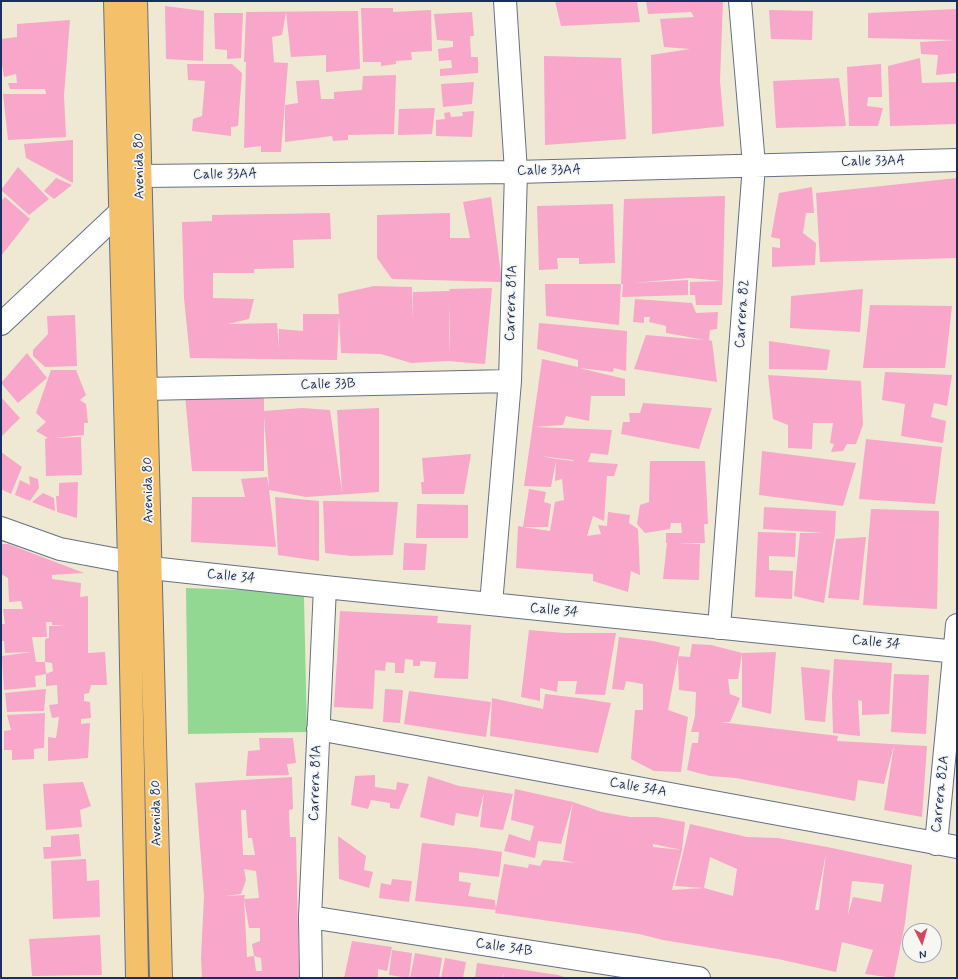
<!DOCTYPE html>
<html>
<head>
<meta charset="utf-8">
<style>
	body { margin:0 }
	#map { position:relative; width:958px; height:979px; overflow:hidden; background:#efe9d3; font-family:Mynerve,sans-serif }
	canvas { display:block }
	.frame { position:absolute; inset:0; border:2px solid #1b2f5e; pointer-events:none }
	.north { position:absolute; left:902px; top:923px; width:40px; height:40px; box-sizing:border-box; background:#f6f6f2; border:1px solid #9ea6b7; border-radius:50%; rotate:175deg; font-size:11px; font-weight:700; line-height:16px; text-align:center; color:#1b2f5e }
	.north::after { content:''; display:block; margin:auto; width:14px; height:18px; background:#d1495b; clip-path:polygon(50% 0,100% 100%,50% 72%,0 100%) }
</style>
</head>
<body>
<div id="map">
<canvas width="958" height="979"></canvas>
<div class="frame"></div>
<div class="north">N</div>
</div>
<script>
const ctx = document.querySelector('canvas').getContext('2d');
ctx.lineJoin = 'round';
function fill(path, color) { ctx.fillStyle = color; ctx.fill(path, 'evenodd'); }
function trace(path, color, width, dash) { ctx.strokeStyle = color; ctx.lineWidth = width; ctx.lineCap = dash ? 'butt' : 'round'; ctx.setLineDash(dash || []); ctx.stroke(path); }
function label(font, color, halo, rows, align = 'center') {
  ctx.font = font + ' Mynerve,sans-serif'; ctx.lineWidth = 3.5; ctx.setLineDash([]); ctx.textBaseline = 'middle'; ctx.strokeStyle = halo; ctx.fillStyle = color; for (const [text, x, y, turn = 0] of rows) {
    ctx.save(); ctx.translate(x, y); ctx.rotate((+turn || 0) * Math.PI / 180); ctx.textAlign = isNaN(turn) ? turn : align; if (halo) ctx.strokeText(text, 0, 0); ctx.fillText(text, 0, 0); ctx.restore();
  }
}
const green = new Path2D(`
	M186,588L306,592L304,598L307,732L188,734Z`);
const building = new Path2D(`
	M555,1H637L640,22L561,26Z
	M646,1H723L720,81L724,126L652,134L651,55L690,49L664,47L660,19L694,17L691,12L648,14Z
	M165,6L204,11L203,61L166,59Z
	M361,8H393V12L431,10L432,51L411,52L412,60L396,61V64L381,66V62H363Z
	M957,9V73L936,75L938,55L921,54L920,42L955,40L868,38V13Z
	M769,10L813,11L812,40L771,39Z
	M358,11L360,69L326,72V55L291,57L286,12L282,35L272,37L274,62H268L288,63L281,152H261V146L244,148L246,62H244L246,12Z
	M472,12L474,36H470L471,57H478V73L440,76V69L452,68L451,60L439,61L438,49L453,47V41L437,40L434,14Z
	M214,13H243L241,58L227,59V50L215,49Z
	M70,20L64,95L66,137L8,140L3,94H46L45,89H10L8,83H17L16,74L4,77L1,59V39L17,37V24Z
	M544,56L621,58L626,139L545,145Z
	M920,58L922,83L957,82V124L890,126L888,66Z
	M187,64H232L242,73L238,126L231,127V136L192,131L193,119L202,116L205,81L188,80Z
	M881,64L882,97H868L867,106L883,108L878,126H849L847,67Z
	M396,75L394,134L348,135V140L333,141L332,136L285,142V105L298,103L296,81L319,80L321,99H334V92L362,90L363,76Z
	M839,78L846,126L776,128L773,81Z
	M474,82L472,104L443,107L441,84Z
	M435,108L432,134L398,135L399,109Z
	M474,111L472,137L436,136V120L445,119L444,113L450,112L451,117L463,116L462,112Z
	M73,140V183L26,158L24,144Z
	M18,167L49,199L29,215L1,190Z
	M56,178L72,185L54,199L44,191Z
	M957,178V258L820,262L816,193Z
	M812,187L814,213H806L803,233L816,243L815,265L772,267V247L780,248V239L771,237L779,193Z
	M725,196L723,281L689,278L633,283L688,280V295L622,297L623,284H621L619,325L546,316L545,284H621L624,199Z
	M5,197L30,219L1,256V201Z
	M491,197L502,282L392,279L377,258V215L450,213V238H470L463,202Z
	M613,204L615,263L579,264V258H557L558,269L539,270L537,206Z
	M330,213L331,239L293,240L294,268L254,269V273H213V298L254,299L249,319L228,324L277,323L279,349V329L303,331V314H339L338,294L374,286L412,287V320L413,292L450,291L449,289L492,288L485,364L448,361L411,363L381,354L341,353L339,316L337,360L190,358L184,298L182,222L212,221V215ZM450,300V333L449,355Z
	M723,281L722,305H696L695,295H690V282Z
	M863,289L860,332L790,328L791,296Z
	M635,299L692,303L696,313L718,312L717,329L710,330L709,340L712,341L717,382L634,369L646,335L705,340L666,333V326L649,322L650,317H644V323L633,322Z
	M870,305L952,306L945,368H863Z
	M75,315L77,366L45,367L33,356V350L48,334L47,316Z
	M539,323L627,331L626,371L614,368L613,372L579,368L625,379V396H591L589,421L566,416L563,425L534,427L612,430L608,455L591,453L588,462L618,464L614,476H607L604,521L593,516L587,536L601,534L598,525L607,526L608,512L630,515L629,523L638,529L640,575L631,571L628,592L593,581V574L516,568L518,526L523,527L529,489L546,492L544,502L551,504L548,527H523L550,531L555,502L564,500L562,479L555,481L556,461L551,487L524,486L542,359L578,367V360L537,349ZM541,456L573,460V461L556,459Z
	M769,341L830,350L827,370L769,369Z
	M27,353L47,378L18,403L1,383Z
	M51,370H76L86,395L80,400L86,404L88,423H84V435L53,438L81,437L82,475L46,476L45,439L48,438L36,431L46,422L36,413Z
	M885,372L952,375L947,406L934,403L931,417L946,421L943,443L901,436L905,404L882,400Z
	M768,375L861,381L863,425L856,444H847L843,451L831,452L834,444L830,443L833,423H813L812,449L788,448V425L773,419Z
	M264,391V411L302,408L330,410L342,492L337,410L379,408V492L306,497L269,490L276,547L191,542L192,497H245L241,479L267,477L269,487L264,416V471H192L185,395Z
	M1,397L20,418L1,437Z
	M643,403L712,408L699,449L621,434L623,422H630L629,413H640Z
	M866,439L942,447L935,504L859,499Z
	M762,451L856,463L843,506L759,495Z
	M1,452L22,467L11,494L1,489Z
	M471,454L464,494H422L421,482H424L422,458Z
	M650,461H705L708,524H704L705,543H676L700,544L699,580L663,579L667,543H666V533H682L681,523H671L670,529L645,533L637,524L640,505L649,502Z
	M29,476L38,479L39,488L30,501L15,495L20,480L30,485Z
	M78,482L77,518L57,512L56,496H59V483Z
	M43,493L54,498L55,511L32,502Z
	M275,497L319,501V561L278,555Z
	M323,501L398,502L393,555L351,556L325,553Z
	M417,504L468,505V538H416Z
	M764,507L836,511L835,533L824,603L794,596L800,533H824L763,529Z
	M871,509L939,511L937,609L863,605Z
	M758,532L796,533L795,557L769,556V570L793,571L792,599L755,597Z
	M866,537L859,600L828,598L836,539Z
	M404,543L427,544L425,570H403Z
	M1,544H8L84,573L52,575V579L81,583L80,597L88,596V653L105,652L107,685H91L89,693L84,694V701L90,702L91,718L81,719V724L90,723L88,758L48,761V737L56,738L59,717L52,718L49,705L58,704L57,685L46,686V674L53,671L52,663L45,662L46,674L35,676L36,687L4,690L2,656L32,652L5,653L4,641H1V624H5L3,609H23L21,601L9,602L8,578L1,574ZM46,622H52V625L67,626H49V638L45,639V662H36L32,637H47Z
	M340,611L438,616L437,623L471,625L468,679L434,678L436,662L420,661V666H413V660L405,659L404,673H395V663L386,662L385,671L375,670L373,709L334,707Z
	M529,630L564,633H616L605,695L575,694L577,681H558L557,692L540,688V701L521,697Z
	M619,637L653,641L680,647L668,710L688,717L681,772L654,771L631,759L635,710H643V684L626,681L624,690L612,689Z
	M692,644L711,645L742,653L776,652L771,714L742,707V653L738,679H728L730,694L740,698L730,722H720L838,736L837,741L927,746L922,817L884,810L894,745L884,784L858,780L855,801L736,778L710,776L687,770L692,743H698L699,732H691L695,716L696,692L679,690L678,656L690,657Z
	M834,659L892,663L889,714L862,715V701L858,700L860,736L833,733L832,696Z
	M801,667L830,670L825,722L805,720Z
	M894,674L929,675L926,734L891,732Z
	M46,689L44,711L7,712L5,693Z
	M385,689L403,690L400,723L383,722Z
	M409,691L491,702L486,737L404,724Z
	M545,694L579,698L611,703L598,753L490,736L492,698L543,709Z
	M45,713L44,748L34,749V759L12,760V750H4V731L11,730L7,715Z
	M259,738H293L296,763L287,764L289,775L246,776L248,751L260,750Z
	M375,775V787L396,790L397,782L409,784L399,809L390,808V803L371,800L368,809L351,805L355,776Z
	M428,776L459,786L513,794L503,830L480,827L484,792L478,817L456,813L454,826L420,817Z
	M292,777L293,809L289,810L290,837H296L299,978H202L201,958L204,896L195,783ZM241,810H246L248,838H252L255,855H243ZM244,869L256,871L259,898L244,899L249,928H260V941L252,944L254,956L261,958L262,971H256L254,956L247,957L244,899L245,895L225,896L241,894L246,880Z
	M83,782L91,806L80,810L82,827L46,830L43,784Z
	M515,789L573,802L561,844L538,841L535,858L504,851L509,834L530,841L534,826L511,820Z
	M573,802L602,812L630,817H657L685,822L682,850L653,844V847L682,850L672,890L704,888L733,896L737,869L710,857L704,888L675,886L690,824L747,837L778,838L827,847L912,865L905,923L894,978L865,974L873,950L842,942L836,972L778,959L663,940L639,934L495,913L504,864L528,868L529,864L540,866L543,860L576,863L563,860ZM826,853L819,910H815ZM852,881L884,884L881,902L853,897L848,915Z
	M79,834L81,856L44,859L43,847H51V836Z
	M338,836L366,856L364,870L373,872L369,888L339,879Z
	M422,843L475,848L502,852L499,877L459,872V881L471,883L468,896L495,900L496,910L415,901Z
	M86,859L87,881L99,880L100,917L53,919L51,861Z
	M392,879L412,881L409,902L379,898L381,883L391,885Z
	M100,935L102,975L32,976L29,939Z
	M352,941L392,947L387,971L378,969V978H344Z
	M392,950L412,953L409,978L389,975Z
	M415,953L442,958L439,978H410Z
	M445,958L466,962L463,978H441Z
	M477,963L558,975L568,978H503L504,973L502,978H475Z`);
const minor = new Path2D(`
	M141,176L516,172L957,160
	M1,324L119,213
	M146,389L510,381
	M1,528L60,549L129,562
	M151,568L325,587L957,652
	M491,604L510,381L516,172L505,1
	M719,628L754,165L740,1
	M318,729L957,847
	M936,844L957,625
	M310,917L699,978
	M311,978L310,917L325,587`);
const major = new Path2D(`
	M115,1L129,562L137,978
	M136,1L161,978`);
const streetNames = [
	["Calle 33AA",873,162,-1],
	["Avenida 80",140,166,-91],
	["Calle 33AA",549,171,-1],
	["Calle 33AA",225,175,-1],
	["Carrera 81A",512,303,-88],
	["Carrera 82",743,314,-86],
	["Calle 33B",328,385,-1],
	["Avenida 80",149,490,-91],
	["Calle 34",231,577,6],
	["Calle 34",554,611,6],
	["Calle 34",876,643,6],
	["Carrera 81A",316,783,-88],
	["Calle 34A",638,788,10],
	["Carrera 82A",941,794,-84],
	["Avenida 80",157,813,-91],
	["Calle 34B",504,948,9]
];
fill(green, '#93d892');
fill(building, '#f8a6ca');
trace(minor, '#657087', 24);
trace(major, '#657087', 24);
trace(minor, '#fff', 22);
trace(major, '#f4c16a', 22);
label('14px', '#1b2f5e', '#f6f6f2', streetNames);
</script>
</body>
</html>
